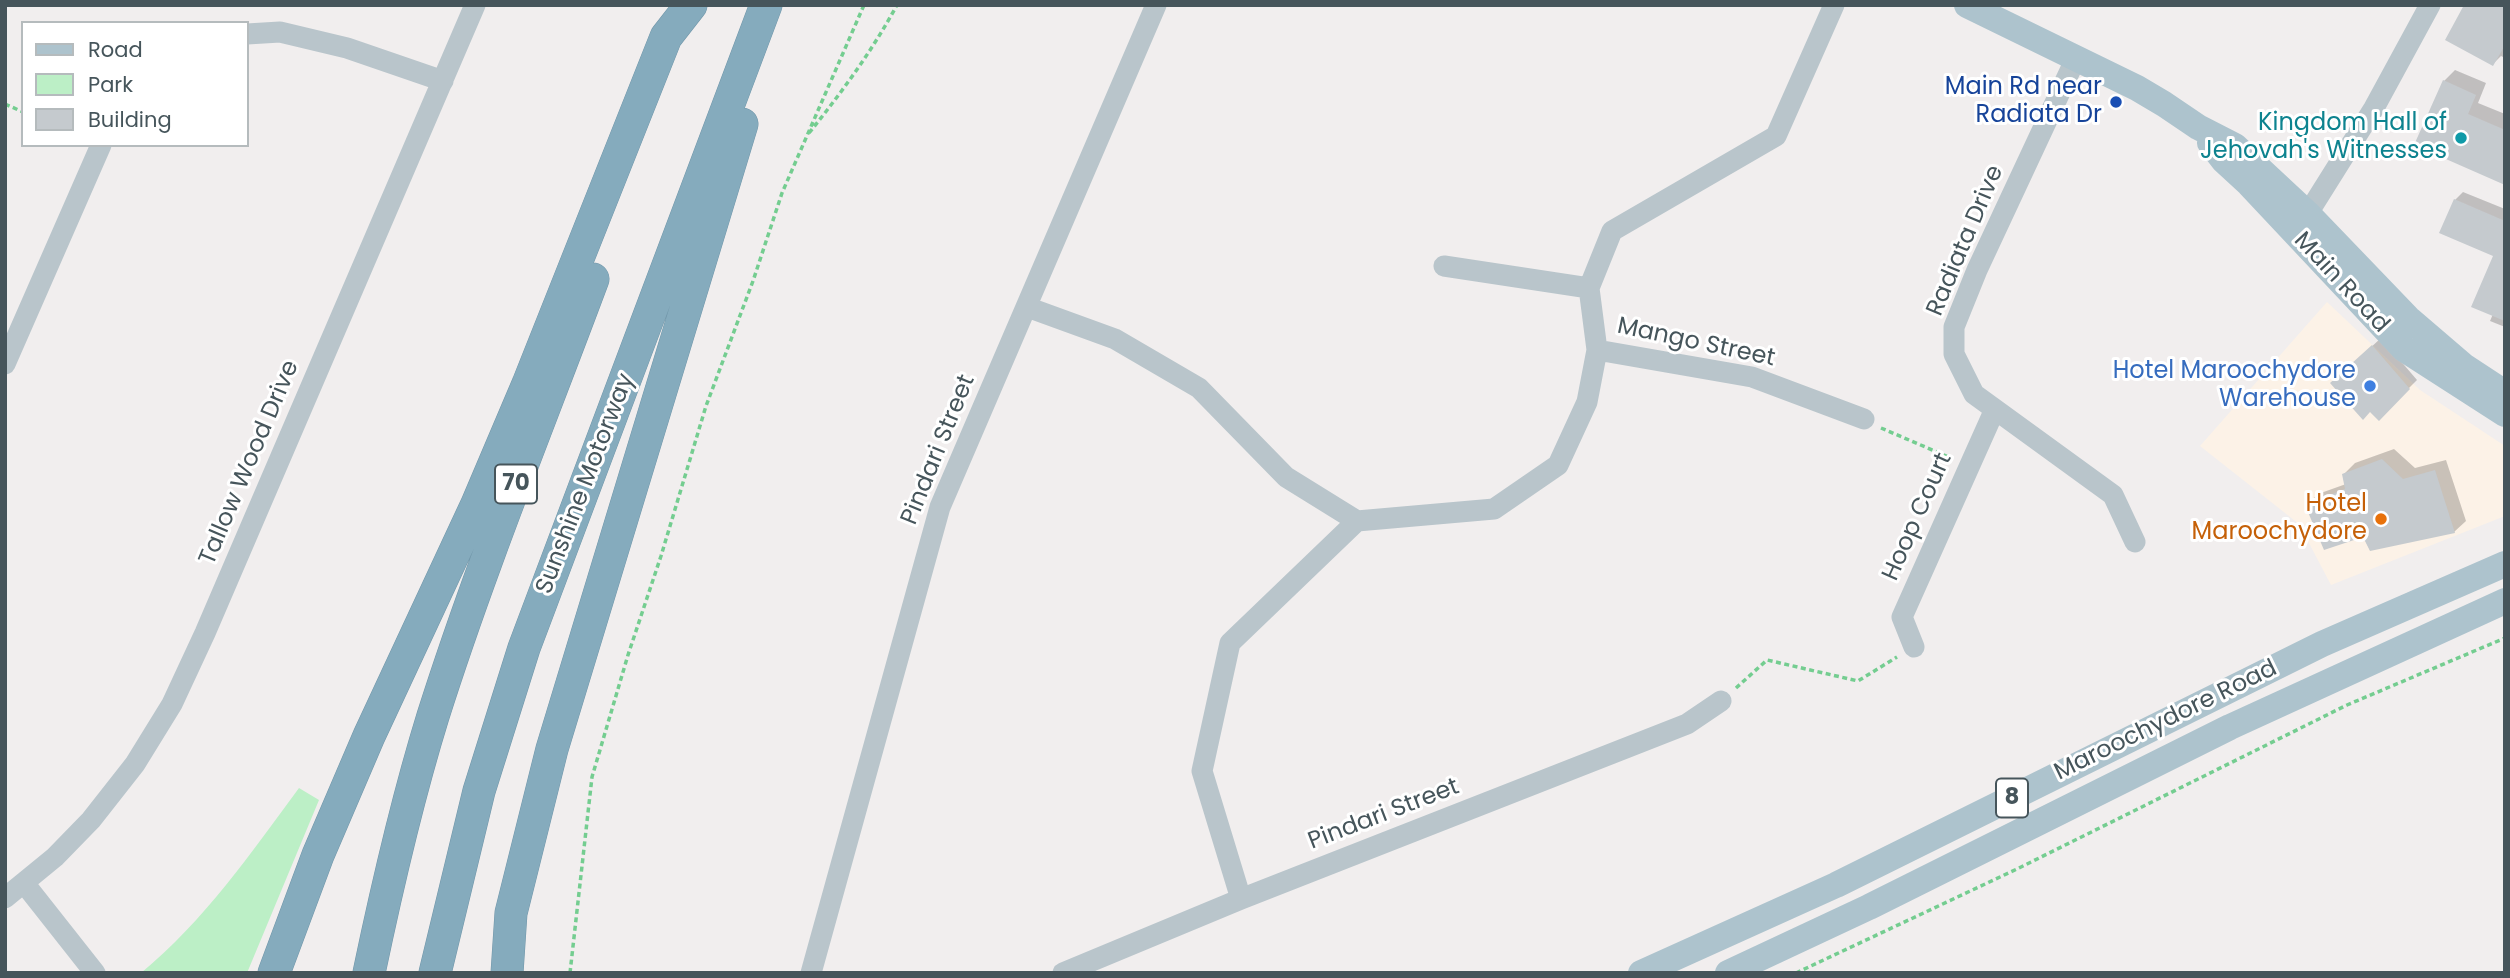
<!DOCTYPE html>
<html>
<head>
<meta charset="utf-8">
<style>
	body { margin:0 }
	#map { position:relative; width:2510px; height:978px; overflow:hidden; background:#f1eeee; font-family:Poppins,sans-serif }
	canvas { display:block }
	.frame { position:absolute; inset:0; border:7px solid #46555b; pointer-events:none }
	.legend { position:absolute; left:21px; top:21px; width:228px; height:126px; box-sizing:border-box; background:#fff; border:2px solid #b5bbbd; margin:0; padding:9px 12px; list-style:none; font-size:21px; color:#46555b }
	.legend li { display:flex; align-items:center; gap:14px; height:35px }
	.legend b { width:35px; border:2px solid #b5bbbd }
</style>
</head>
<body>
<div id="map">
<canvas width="2510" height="978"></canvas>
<div class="frame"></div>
<ul class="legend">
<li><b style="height:9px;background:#adc3cd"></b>Road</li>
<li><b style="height:19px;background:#bcefc6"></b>Park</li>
<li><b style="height:19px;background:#c5cace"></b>Building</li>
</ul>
</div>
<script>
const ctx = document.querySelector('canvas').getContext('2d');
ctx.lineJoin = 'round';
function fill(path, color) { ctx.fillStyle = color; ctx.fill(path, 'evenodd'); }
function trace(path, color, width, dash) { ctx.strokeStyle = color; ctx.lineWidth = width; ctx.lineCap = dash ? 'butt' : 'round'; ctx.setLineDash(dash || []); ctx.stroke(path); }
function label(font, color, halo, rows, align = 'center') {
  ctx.font = font + ' Poppins,sans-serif'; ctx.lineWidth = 6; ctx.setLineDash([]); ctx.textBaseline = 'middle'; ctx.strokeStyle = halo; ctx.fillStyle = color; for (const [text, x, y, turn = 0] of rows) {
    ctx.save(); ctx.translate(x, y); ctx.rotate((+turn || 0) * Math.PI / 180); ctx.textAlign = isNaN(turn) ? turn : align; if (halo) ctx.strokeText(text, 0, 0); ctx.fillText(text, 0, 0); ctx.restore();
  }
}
const commercial = new Path2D(`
	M2327,302L2420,390L2505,446V516L2331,585L2299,524L2200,446Z`);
const green = new Path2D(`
	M299,788L319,800L247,973H141C204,921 251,853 299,788Z`);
const shadow = new Path2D(`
	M2505,5V58L2501,56L2493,64Z
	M2455,70L2486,83L2478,103L2505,114V178L2444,81Z
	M2463,192L2505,209V327L2490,321L2493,314L2495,255L2455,200Z
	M2381,338L2417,380L2379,418L2341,375Z
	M2394,449L2415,468L2446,460L2466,521L2454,532L2364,535L2307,505L2318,494L2346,484L2344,474L2355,463Z`);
const building = new Path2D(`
	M2464,5H2505V45L2493,66L2445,40Z
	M2443,80L2476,95L2468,114L2505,130V185L2414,145Z
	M2454,199L2505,221V321L2471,307L2493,256L2439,233Z
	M2372,345L2410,389L2379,421L2370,412L2363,420L2330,383Z
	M2382,459L2403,479L2435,470L2455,533L2370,551L2363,537L2324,550L2305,505L2345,489L2342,474Z`);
const path = new Path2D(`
	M5,104L23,112
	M809,133C842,92 872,51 897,5
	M1881,428L1951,458
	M1736,688L1767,660L1858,681L1897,657
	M570,973L592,777L628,655L661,556L706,406L753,281L782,193L864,5
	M1796,973L2017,869L2347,705L2505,638`);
const minor = new Path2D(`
	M247,34L280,32L347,48L443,81
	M2076,58L1977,270L1954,327V354L1974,394L2113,495L2135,542
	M2300,226L2374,108L2430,5
	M1444,266L1589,288
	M1027,307L1115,339L1199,388L1286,477L1357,521L1494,509L1558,465L1587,402L1597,350L1589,288L1612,231L1776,136L1834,5
	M1597,350L1752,377L1864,419
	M5,364L101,145
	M1914,647L1902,617L1995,409
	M24,883L95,973
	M5,898L55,857L91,820L135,764L172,704L205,633L475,5
	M1241,899L1202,771L1230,643L1357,521
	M811,973L940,507L1156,5
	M1063,973L1241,899L1687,724L1721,701`);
const major = new Path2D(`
	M1967,5L2137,88L2164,104L2198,127L2235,146L2308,214L2408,318L2464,366L2505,393
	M2210,143L2224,161L2249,184L2404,349L2505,414
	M1641,973L1836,885L2322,644L2505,564
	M1728,973L1869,907L2230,727L2505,601`);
const highway = new Path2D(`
	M274,973L318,855L369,736L477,504L528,384L666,37L691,5
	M369,973C387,887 407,800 433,716C480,568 539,424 593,279
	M435,973L479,791L524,648L766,5
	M507,973L511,913L552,749L742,124`);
const markers = [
	[2116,102,7,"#1a4fb4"],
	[2461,138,7,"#0f9aa8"],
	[2370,386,7,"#3f7fe0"],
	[2381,519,7,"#e8710a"]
];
const shields = [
	[516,484,42],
	[2012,798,32]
];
const shieldNames = [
	["70",516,484],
	["8",2012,798]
];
const transitNames = [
	["Main Rd near",2102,88],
	["Radiata Dr",2102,116]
];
const cultureNames = [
	["Kingdom Hall of",2447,124],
	["Jehovah's Witnesses",2447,152]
];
const streetNames = [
	["Radiata Drive",1966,241,-67],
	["Main Road",2341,283,47],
	["Mango Street",1696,343,12],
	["Pindari Street",939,450,-68],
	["Tallow Wood Drive",250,463,-67],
	["Sunshine Motorway",586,484,-69],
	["Hoop Court",1918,517,-66],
	["Maroochydore Road",2166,721,-26],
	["Pindari Street",1384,815,-21]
];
const shopNames = [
	["Hotel Maroochydore",2356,372],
	["Warehouse",2356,400]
];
const foodNames = [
	["Hotel",2367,505],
	["Maroochydore",2367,533]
];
fill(commercial, '#fcf2e7');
fill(green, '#bcefc6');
fill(shadow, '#0003');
fill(building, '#c5cace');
trace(highway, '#7196a9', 33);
trace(path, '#74cd90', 3.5, [5, 3.5]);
trace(minor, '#b9c5cb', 21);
trace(major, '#adc3cd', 26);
trace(highway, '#85abbd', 32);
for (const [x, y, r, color] of markers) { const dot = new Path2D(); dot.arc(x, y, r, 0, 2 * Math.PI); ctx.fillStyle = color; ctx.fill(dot); trace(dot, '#fff', 2.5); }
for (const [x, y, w] of shields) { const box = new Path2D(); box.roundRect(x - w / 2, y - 19.5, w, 39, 5); ctx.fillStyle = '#fff'; ctx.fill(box); trace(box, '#46555b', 2); }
label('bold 23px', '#46555b', null, shieldNames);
label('24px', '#164399', '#fff', transitNames, 'right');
label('24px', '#0d838f', '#fff', cultureNames, 'right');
label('24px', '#46555b', '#fff', streetNames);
label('24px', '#366cbe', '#fff', shopNames, 'right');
label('24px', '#c56008', '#fff', foodNames, 'right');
</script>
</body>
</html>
